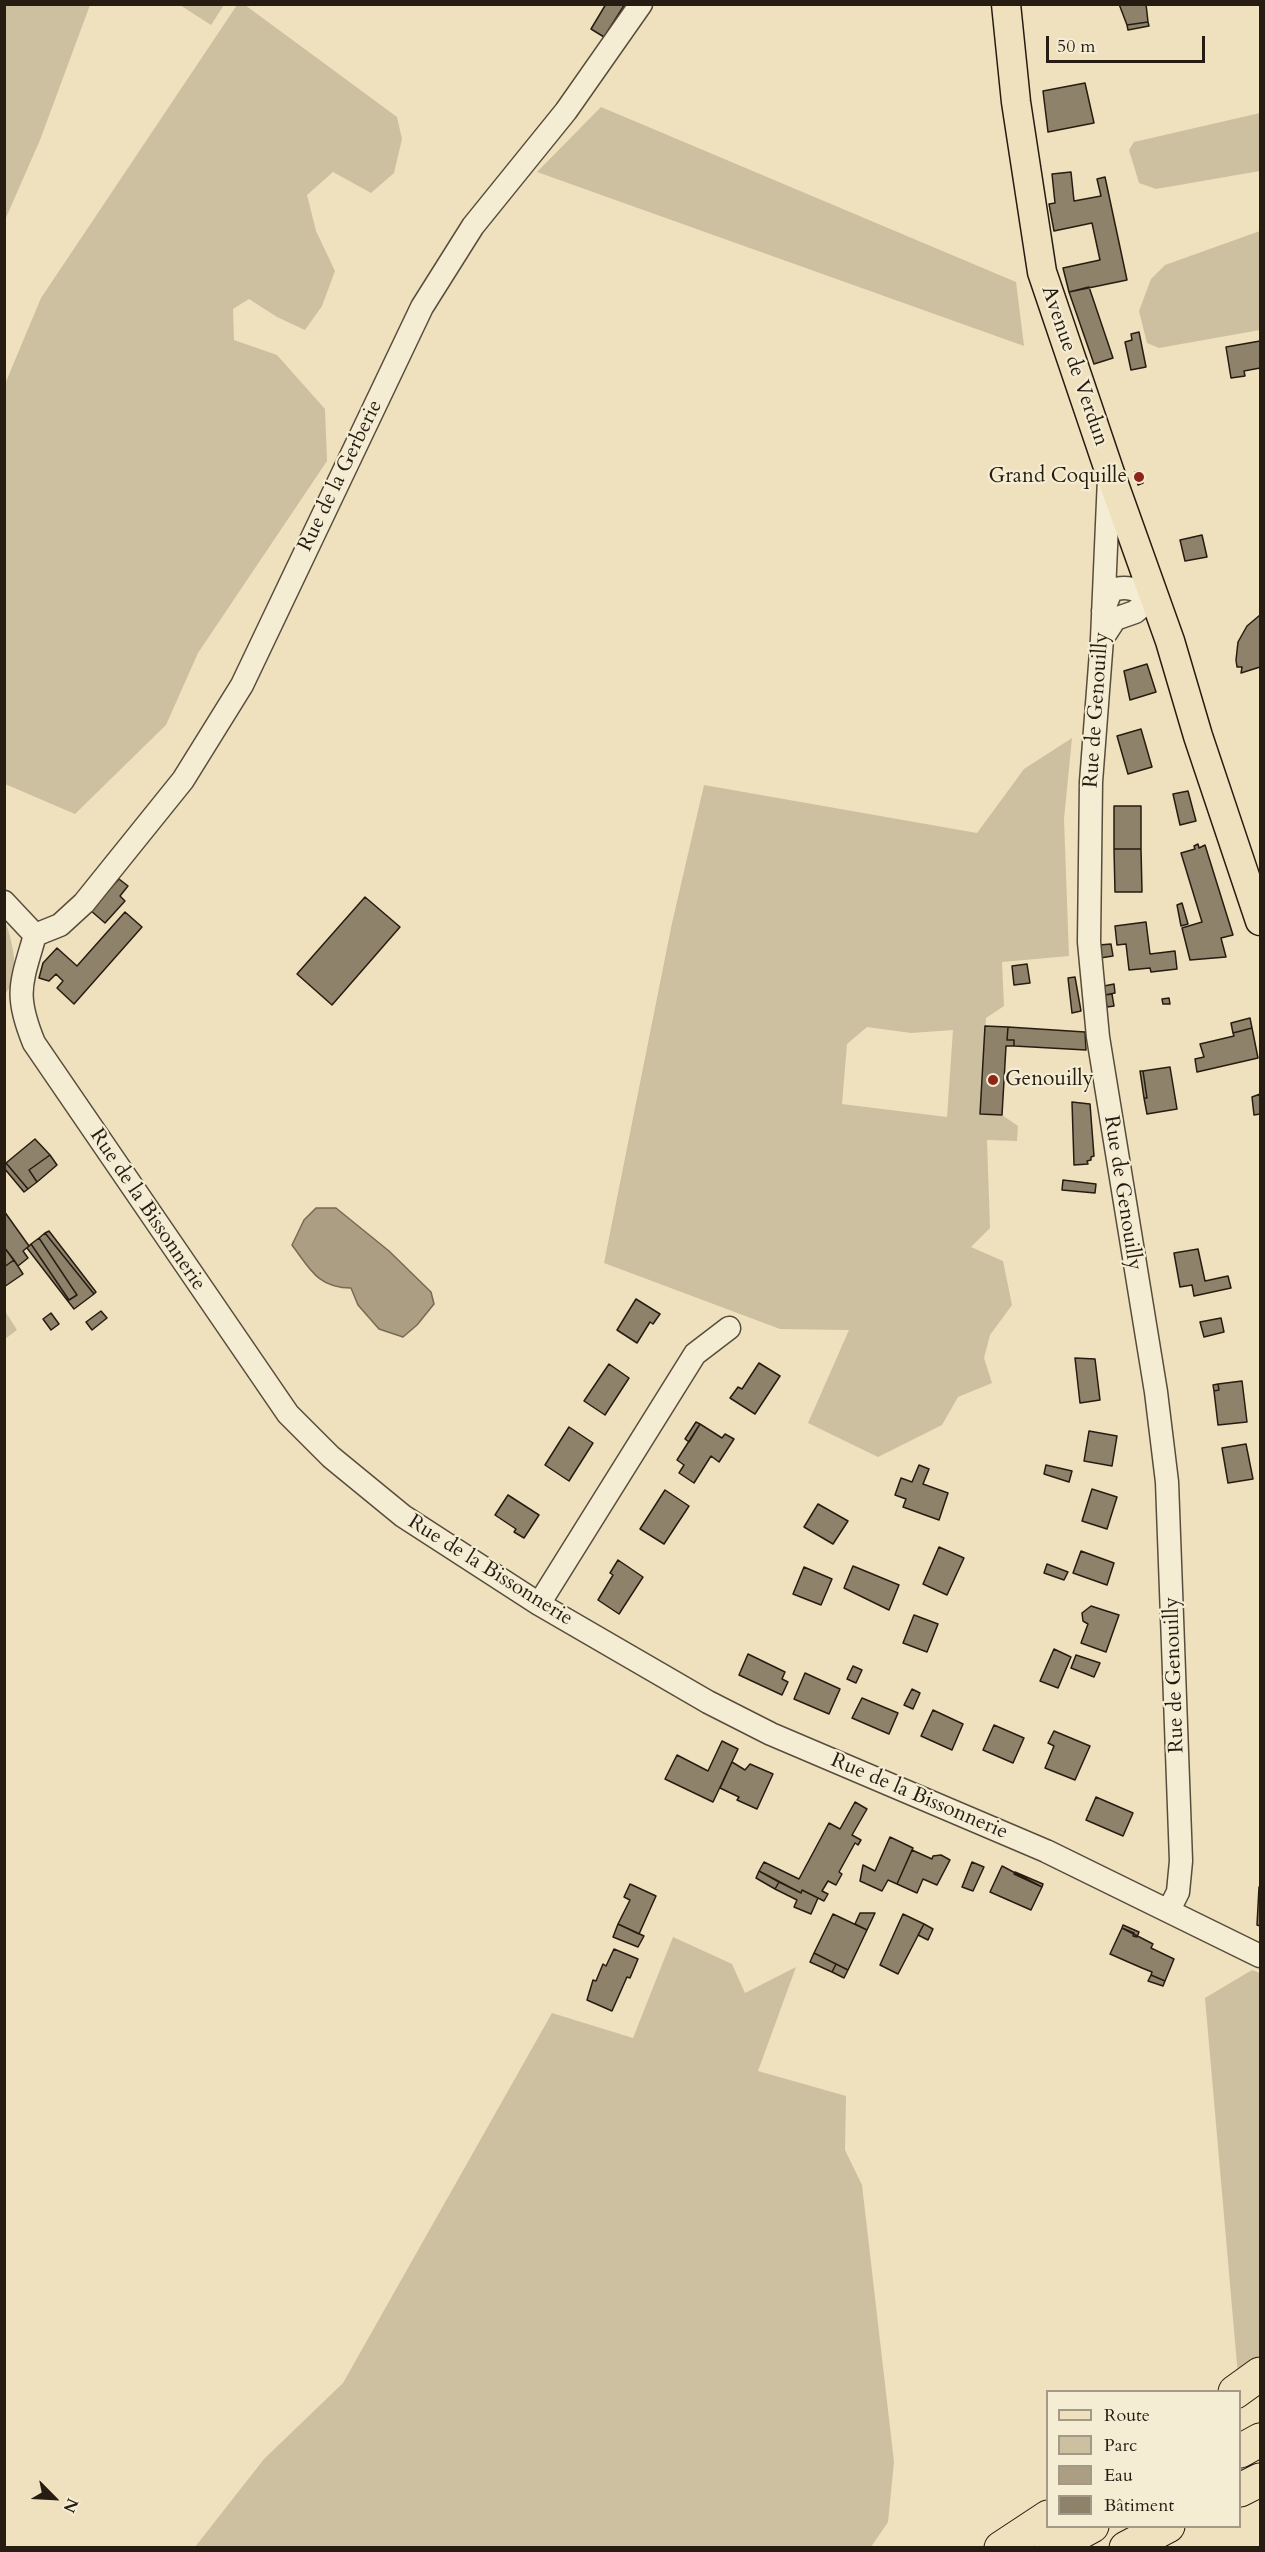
<!DOCTYPE html>
<html>
<head>
<meta charset="utf-8">
<style>
	body { margin:0 }
	#map { position:relative; width:1265px; height:2552px; overflow:hidden; background:#efe1bd; font-family:Cardo,serif }
	canvas { display:block }
	.frame { position:absolute; inset:0; border:6px solid #261c11; pointer-events:none }
	.legend { position:absolute; left:1046px; top:2390px; width:195px; height:138px; box-sizing:border-box; background:#f5ecd4; border:2px solid #a29986; margin:0; padding:8px 10px; list-style:none; font-size:18px; color:#261c11 }
	.legend li { display:flex; align-items:center; gap:12px; height:30px }
	.legend b { width:30px; border:2px solid #a29986 }
	.north { position:absolute; left:24px; top:2468px; width:60px; height:60px; -webkit-text-stroke:4px #f5ecd4; paint-order:stroke; rotate:114deg; font-size:16px; font-weight:700; line-height:24px; text-align:center; color:#261c11 }
	.north::after { content:''; display:block; margin:auto; width:21px; height:27px; background:#261c11; clip-path:polygon(50% 0,100% 100%,50% 72%,0 100%) }
	.scale { position:absolute; left:1046px; top:36px; width:159px; height:27px; box-sizing:border-box; border:3px solid #261c11; border-top:0; padding-left:8px; font-size:18px; line-height:21px; white-space:nowrap; color:#261c11; -webkit-text-stroke:4px #f5ecd4; paint-order:stroke }
</style>
</head>
<body>
<div id="map">
<canvas width="1265" height="2552"></canvas>
<div class="frame"></div>
<ul class="legend">
<li><b style="height:8px;background:#efe1bd"></b>Route</li>
<li><b style="height:16px;background:#cdc0a0"></b>Parc</li>
<li><b style="height:16px;background:#ab9e83"></b>Eau</li>
<li><b style="height:16px;background:#8f826a"></b>Bâtiment</li>
</ul>
<div class="north">N</div>
<div class="scale">50 m</div>
</div>
<script>
const ctx = document.querySelector('canvas').getContext('2d');
ctx.lineJoin = 'round';
function fill(path, color) { ctx.fillStyle = color; ctx.fill(path, 'evenodd'); }
function trace(path, color, width, dash) { ctx.strokeStyle = color; ctx.lineWidth = width; ctx.lineCap = dash ? 'butt' : 'round'; ctx.setLineDash(dash || []); ctx.stroke(path); }
function label(font, color, halo, rows, align = 'center') {
  ctx.font = font + ' Cardo,serif'; ctx.lineWidth = 4.5; ctx.setLineDash([]); ctx.textBaseline = 'middle'; ctx.strokeStyle = halo; ctx.fillStyle = color; for (const [text, x, y, turn = 0] of rows) {
    ctx.save(); ctx.translate(x, y); ctx.rotate((+turn || 0) * Math.PI / 180); ctx.textAlign = isNaN(turn) ? turn : align; if (halo) ctx.strokeText(text, 0, 0); ctx.fillText(text, 0, 0); ctx.restore();
  }
}
const green = new Path2D(`
	M5,4L90,5L40,140L5,220Z
	M180,5H224L211,25Z
	M237,5H245L397,117L402,139L394,173L371,193L333,172L307,195L316,231L335,271L322,306L305,330L277,317L249,299L233,309L234,340L277,355L325,409L327,461L198,653L166,725L75,814L5,784V384L41,298Z
	M601,107L1016,282L1024,346L537,172Z
	M1260,113V171L1156,189L1139,183L1129,150L1134,142Z
	M1260,231V330L1159,348L1147,343L1139,311L1151,279L1165,265Z
	M1072,738L1064,819L1069,956L1002,962L1004,1006L986,1018L980,1114L1002,1115L1018,1126L1017,1141L987,1140L990,1228L971,1247L1003,1261L1012,1305L990,1335L984,1358L992,1383L958,1397L942,1425L878,1457L808,1423L849,1330L780,1329L604,1263L672,923L704,785L977,833L1024,769ZM867,1027L911,1033L953,1030L947,1117L842,1104L847,1044Z
	M4,919C11,934 18,967 13,982C11,986 7,991 5,995Z
	M5,1311L17,1330L5,1339H4Z
	M673,1937L732,1964L745,1993L796,1967L758,2071L846,2096L845,2150L862,2185L894,2462L888,2522L871,2547H195L264,2459L343,2383L552,2013L633,2038Z
	M1252,1970L1260,1973V2360L1238,2376L1205,1998Z`);
const water = new Path2D(`
	M316,1208H336L389,1251L431,1292L434,1304L417,1325L403,1337L379,1329L358,1305L351,1288C318,1288 310,1269 292,1245L304,1220Z`);
const building = new Path2D(`
	M606,4H625L604,37L591,29Z
	M1119,4H1146L1148,22L1127,25Z
	M1148,22L1149,26L1128,30L1127,25Z
	M1085,83L1094,123L1048,132L1043,91Z
	M1071,172L1074,201L1101,196L1097,179L1105,177L1127,280L1069,292L1063,268L1100,260L1092,223L1054,231L1049,204L1055,203L1052,174Z
	M1089,287L1113,358L1094,364L1069,292Z
	M1139,332L1146,367L1131,370L1125,342L1132,340L1131,334Z
	M1260,341V368L1244,371L1245,376L1231,378L1226,347Z
	M1139,471L1143,483L1138,485L1135,472Z
	M1202,535L1207,557L1185,561L1180,540Z
	M1260,615V667L1241,673L1242,667H1237L1236,660L1238,642L1247,626Z
	M1147,664L1156,692L1130,700L1124,671Z
	M1141,729L1152,767L1128,774L1117,736Z
	M1188,791L1196,821L1180,825L1173,794Z
	M1114,806H1141V849H1114Z
	M1198,844L1199,848L1205,845L1233,935L1221,938L1226,957L1190,960L1182,928L1202,922L1181,853L1195,849L1194,846Z
	M1114,849H1141L1142,892H1115Z
	M119,879L128,886L120,896L125,901L105,923L90,910Z
	M365,897L400,927L332,1005L297,974Z
	M1182,903L1188,924L1181,926L1177,905Z
	M125,912L142,927L74,1004L57,988L63,981L56,974L49,981L39,978L43,963L57,948L77,966Z
	M1146,922L1150,954L1175,951L1177,969L1151,972L1150,968L1129,970L1126,944L1117,945L1115,926Z
	M1111,944L1113,956L1100,958L1099,945Z
	M1027,964L1030,983L1014,985L1012,966Z
	M1075,977L1081,1011L1072,1013L1068,978Z
	M1114,984L1115,993L1105,995L1104,986Z
	M1112,994L1114,1006L1107,1007L1105,995Z
	M1169,998L1170,1004H1163L1162,999Z
	M1250,1018L1252,1028L1233,1033L1231,1023Z
	M985,1026L1008,1027L1007,1040H1014V1046H1006L1002,1115L980,1114Z
	M1008,1027L1085,1032L1086,1050L1014,1046V1040H1007Z
	M1252,1028L1258,1058L1197,1072L1195,1059L1204,1057L1200,1044L1234,1036L1233,1033Z
	M1170,1067L1177,1109L1147,1114L1144,1098H1147L1143,1071Z
	M1140,1071H1143L1147,1098H1144Z
	M1260,1094V1114L1254,1115L1252,1097Z
	M1072,1102L1090,1104L1094,1156L1091,1157V1160L1087,1161L1088,1164L1074,1165Z
	M35,1139L50,1155L29,1170L37,1182L28,1189L6,1163Z
	M50,1155L57,1165L37,1182L29,1170Z
	M6,1163L28,1189L24,1192L4,1168Z
	M1063,1180L1096,1184L1095,1193L1062,1190Z
	M4,1211L29,1246L23,1251L28,1258L18,1266L4,1247Z
	M49,1231L96,1292L94,1294L45,1233Z
	M45,1233L94,1294L74,1309L27,1248L31,1244L69,1300L77,1295L39,1238Z
	M39,1238L77,1295L69,1300L31,1244Z
	M4,1247L14,1260L4,1267Z
	M1198,1249L1205,1281L1228,1276L1231,1288L1194,1296L1192,1285L1180,1287L1174,1253Z
	M14,1260L23,1274L4,1287V1267Z
	M636,1299L660,1314L653,1324L650,1322L637,1343L617,1330Z
	M101,1311L107,1318L92,1330L86,1322Z
	M51,1313L59,1324L51,1330L43,1319Z
	M1221,1318L1224,1332L1204,1337L1200,1322Z
	M1075,1358L1095,1359L1100,1400L1080,1403Z
	M759,1363L780,1376L755,1414L730,1398L738,1387L742,1389Z
	M609,1364L629,1378L605,1415L584,1401Z
	M1242,1381L1247,1422L1218,1425L1214,1391L1219,1390L1218,1384Z
	M1218,1384L1219,1390L1214,1391L1213,1385Z
	M696,1422L700,1424L689,1442L685,1439Z
	M700,1424L722,1438L725,1434L734,1439L719,1462L711,1456L694,1483L679,1473L684,1465L677,1460Z
	M569,1427L593,1443L569,1481L545,1465Z
	M1089,1431L1117,1436L1112,1466L1084,1461Z
	M1246,1444L1253,1479L1228,1483L1222,1448Z
	M919,1465L929,1469L923,1484L948,1493L939,1520L903,1507L906,1499L895,1495L901,1478L912,1482Z
	M1046,1465L1072,1471L1069,1482L1044,1474Z
	M1092,1489L1117,1497L1107,1529L1082,1521Z
	M665,1490L689,1506L664,1544L640,1529Z
	M508,1495L539,1515L524,1538L514,1532L516,1529L495,1515Z
	M818,1504L848,1521L833,1544L804,1527Z
	M939,1547L964,1558L947,1595L923,1584Z
	M1081,1551L1114,1563L1107,1585L1073,1573Z
	M618,1560L643,1577L619,1614L598,1600L613,1575L610,1573Z
	M1047,1564L1068,1572L1064,1580L1044,1573Z
	M853,1566L899,1585L889,1610L844,1588Z
	M804,1567L832,1579L821,1605L793,1594Z
	M1091,1606L1119,1615L1106,1652L1081,1643L1088,1624L1083,1621L1082,1613Z
	M914,1615L938,1624L927,1652L903,1643Z
	M1054,1649L1071,1657L1058,1688L1040,1681Z
	M748,1654L785,1672L782,1679L788,1682L782,1695L739,1675Z
	M1076,1655L1100,1663L1094,1677L1071,1668Z
	M853,1666L862,1670L856,1683L847,1679Z
	M805,1673L840,1689L829,1714L794,1699Z
	M912,1689L920,1693L913,1709L904,1705Z
	M862,1698L898,1713L889,1734L852,1718Z
	M933,1710L963,1724L952,1750L921,1736Z
	M994,1725L1024,1738L1013,1763L983,1750Z
	M1054,1731L1090,1746L1075,1780L1045,1768L1054,1746L1048,1743Z
	M722,1741L738,1749L713,1802L665,1779L677,1755L708,1771Z
	M732,1762L745,1770L750,1764L773,1774L757,1809L737,1800L739,1797L720,1788Z
	M1096,1797L1133,1813L1123,1836L1086,1820Z
	M855,1802L867,1809L852,1835L861,1840L858,1845L855,1843L839,1872L842,1874L836,1885L828,1881L822,1891L828,1894L824,1901L802,1890L801,1893L759,1871L764,1862L799,1879L829,1823L840,1829Z
	M890,1837L913,1848L897,1884L888,1880L882,1891L860,1881L863,1865L875,1871Z
	M912,1850L932,1859L933,1856L941,1855L950,1860L937,1885L923,1879L917,1893L897,1884Z
	M972,1862L984,1867L973,1891L962,1887Z
	M1002,1866L1042,1887L1031,1910L990,1892Z
	M759,1871L779,1882L775,1889L756,1878Z
	M1015,1872L1043,1884L1042,1887L1014,1874Z
	M779,1882L801,1893L802,1890L818,1898L811,1914L794,1907L797,1900L775,1889Z
	M630,1884L656,1896L639,1934L618,1924L630,1900L624,1897Z
	M1259,1887H1260V1926L1257,1925Z
	M860,1913H875L867,1930L855,1924Z
	M833,1914L867,1930L848,1970L814,1953Z
	M903,1914L924,1924L898,1974L880,1965Z
	M618,1924L644,1936L638,1947L613,1937Z
	M924,1924L933,1929L928,1940L918,1935Z
	M1123,1925L1139,1932L1137,1937L1133,1936L1134,1933L1122,1928Z
	M1122,1928L1153,1944L1151,1948L1174,1959L1165,1981L1151,1975L1152,1972L1142,1968L1110,1954Z
	M614,1949L638,1959L630,1978L627,1977L612,2011L587,2000L593,1980L596,1981L603,1964L606,1966Z
	M814,1953L836,1964L832,1972L810,1962Z
	M836,1964L848,1970L844,1978L832,1972Z
	M1151,1975L1165,1981L1163,1986L1148,1981Z`);
const minor = new Path2D(`
	M1109,478L1102,639L1091,782L1089,942L1098,1037L1156,1392L1167,1482L1181,1861L1178,1892L1169,1910
	M1103,611L1111,591C1125,584 1139,591 1155,595
	M1102,639L1115,619L1135,612L1155,595
	M4,902L35,935C21,984 14,994 34,1043L288,1414L331,1457L403,1516L539,1604L708,1702L771,1734L1046,1851L1260,1956
	M35,935L60,925L84,903L183,780L242,685L422,307L473,226L566,111L641,4
	M539,1604L695,1354L729,1328`);
const major = new Path2D(`
	M1006,4L1016,102L1042,272L1110,473L1170,641L1198,736L1260,921`);
const highway = new Path2D(`
	M1235,2392L1260,2374
	M1240,2451L1260,2440
	M1240,2490L1260,2480
	M1001,2548L1048,2517
	M1051,2548L1092,2526
	M1126,2548L1168,2526`);
const markers = [
	[1139,477,6,"#8f2418"],
	[993,1080,6,"#8f2418"]
];
const streetNames = [
	["Avenue de Verdun",1074,366,71],
	["Rue de la Gerberie",341,476,-64],
	["Rue de Genouilly",1097,710,-86],
	["Rue de Genouilly",1122,1193,81],
	["Rue de la Bissonnerie",147,1210,56],
	["Rue de la Bissonnerie",490,1571,32],
	["Rue de Genouilly",1175,1675,-92],
	["Rue de la Bissonnerie",919,1797,23]
];
const poiNames = [
	["Grand Coquille",1127,477],
	["Genouilly",1005,1080,"left"]
];
fill(green, '#cdc0a0');
fill(water, '#ab9e83');
trace(water, '#766a55', 1.5);
fill(building, '#8f826a');
trace(building, '#261c11', 1.5);
trace(minor, '#584d3c', 25);
trace(major, '#261c11', 31);
trace(highway, '#261c11', 35);
trace(minor, '#f5ecd4', 22);
trace(major, '#efe1bd', 28);
trace(highway, '#efe1bd', 33);
for (const [x, y, r, color] of markers) { const dot = new Path2D(); dot.arc(x, y, r, 0, 2 * Math.PI); ctx.fillStyle = color; ctx.fill(dot); trace(dot, '#f5ecd4', 2); }
label('21px', '#261c11', '#f5ecd4', streetNames);
label('21px', '#261c11', '#f5ecd4', poiNames, 'right');
</script>
</body>
</html>
